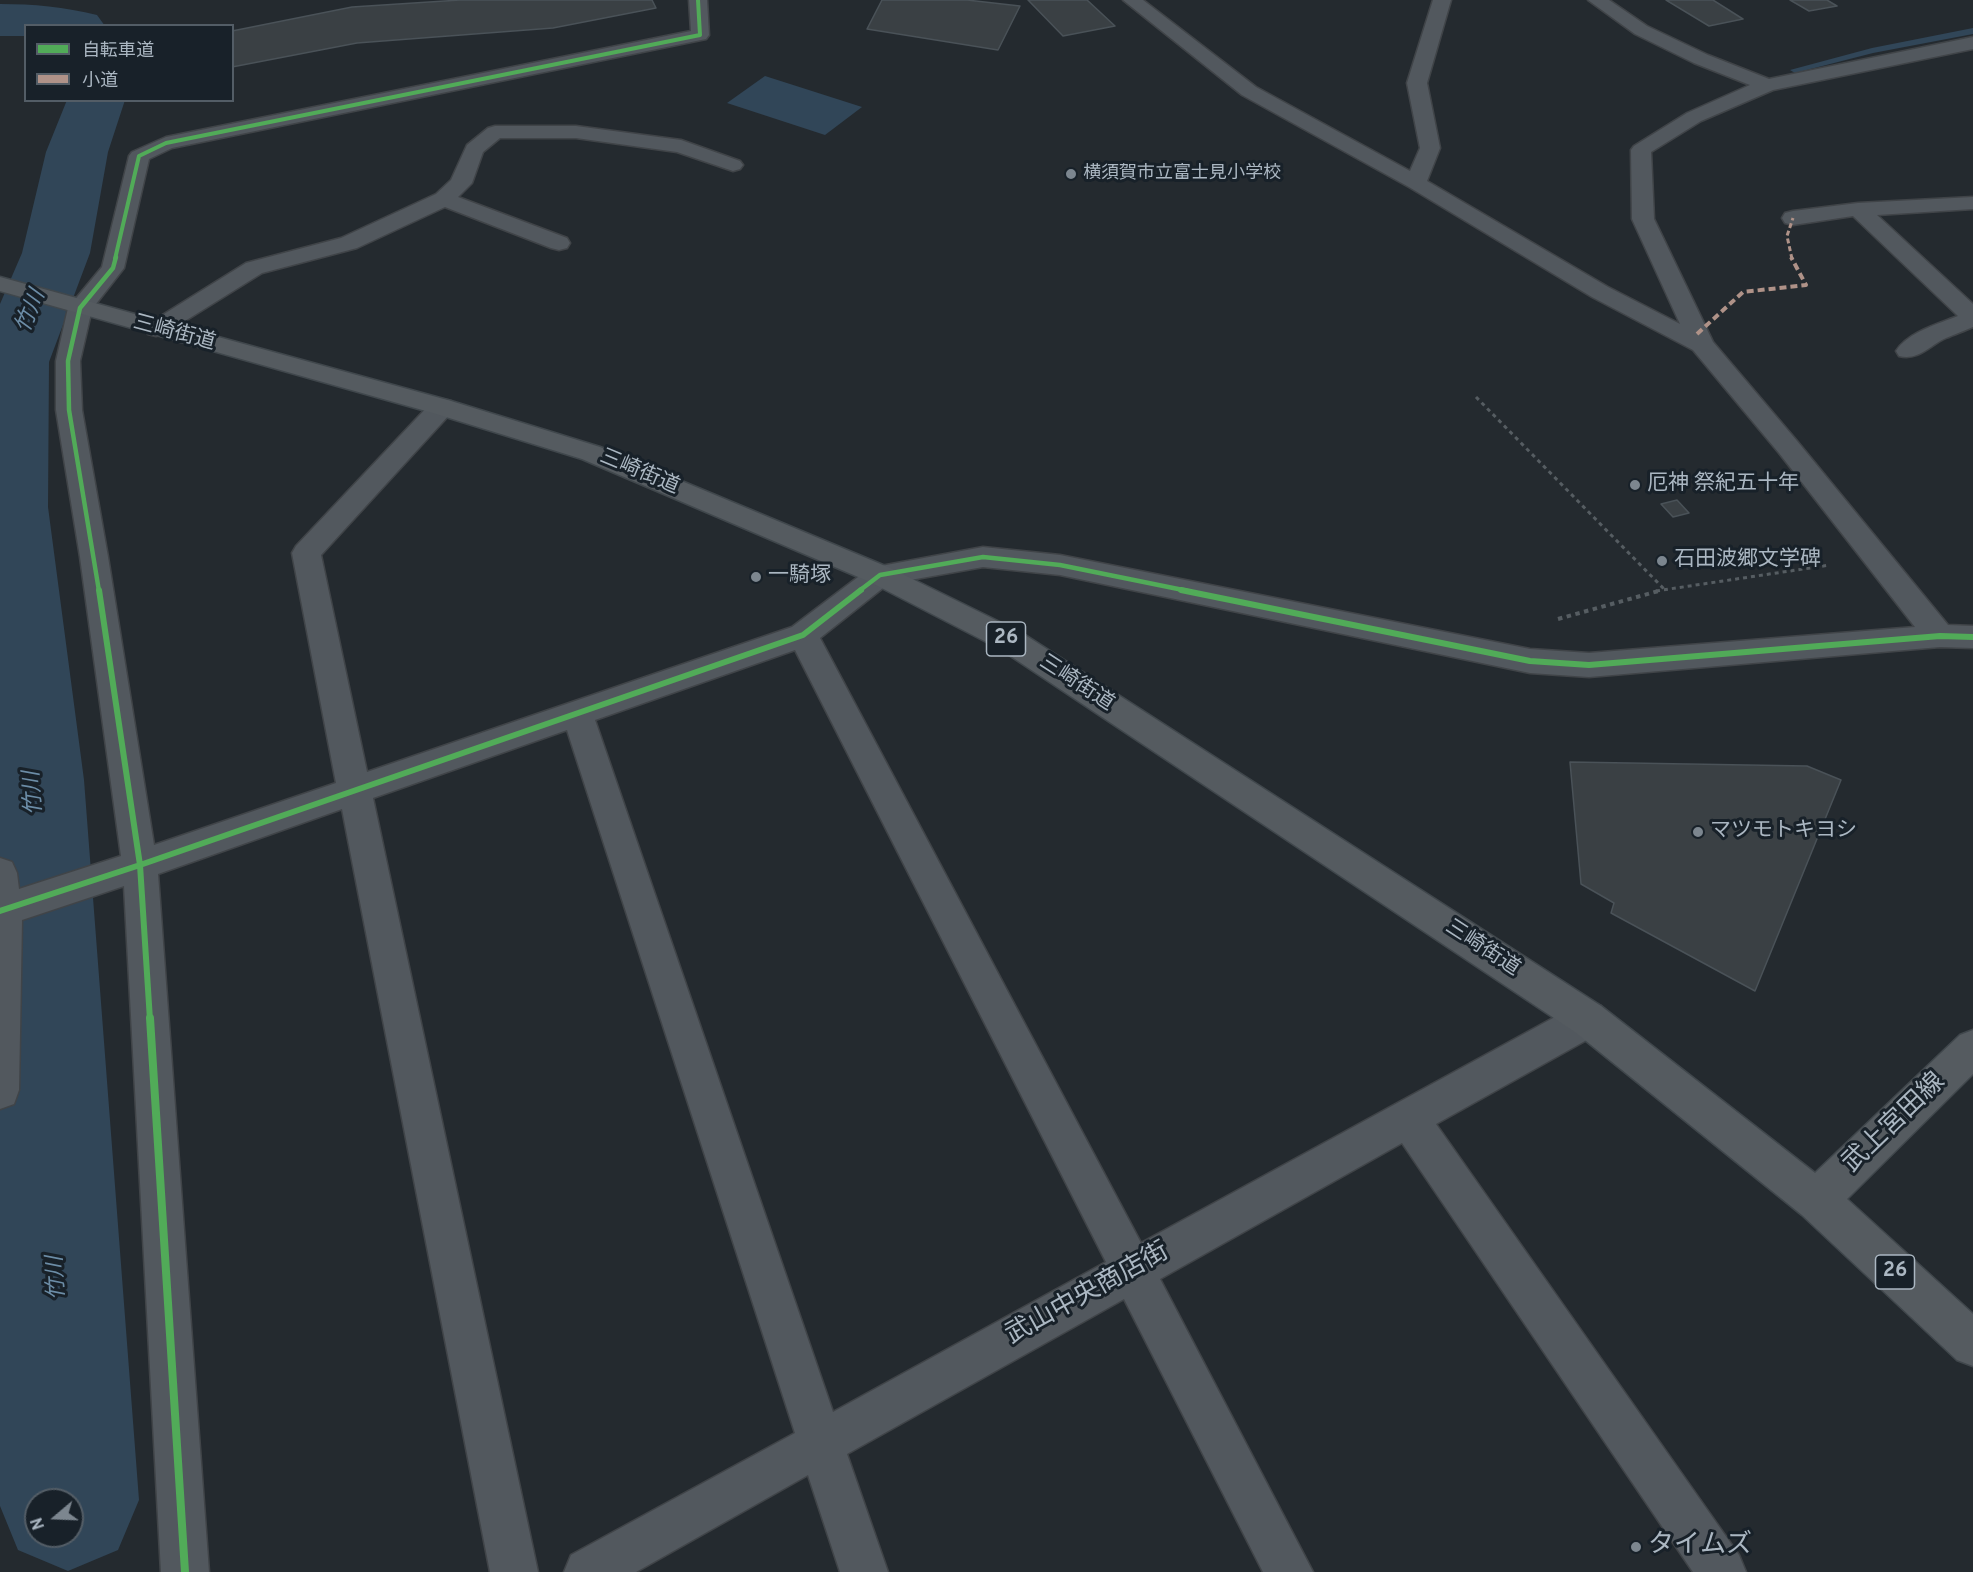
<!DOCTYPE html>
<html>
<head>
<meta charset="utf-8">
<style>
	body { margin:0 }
	#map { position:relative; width:1973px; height:1572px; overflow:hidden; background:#242a2f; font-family:Overpass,"Noto Sans JP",sans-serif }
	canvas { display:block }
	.legend { position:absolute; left:24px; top:24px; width:210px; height:78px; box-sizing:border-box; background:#182129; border:2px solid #535d66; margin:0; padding:8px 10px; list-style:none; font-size:18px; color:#abb7c2 }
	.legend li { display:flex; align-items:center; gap:12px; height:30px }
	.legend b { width:30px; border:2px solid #535d66 }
	.north { position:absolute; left:24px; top:1488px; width:60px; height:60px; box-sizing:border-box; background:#182129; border:2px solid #535d66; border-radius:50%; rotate:251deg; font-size:16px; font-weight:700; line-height:24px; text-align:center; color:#abb7c2 }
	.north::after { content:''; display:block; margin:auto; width:21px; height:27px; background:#7c868f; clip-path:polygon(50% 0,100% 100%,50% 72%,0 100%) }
</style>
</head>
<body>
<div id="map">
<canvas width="1973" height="1572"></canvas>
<ul class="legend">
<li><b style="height:8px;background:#51ab58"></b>自転車道</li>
<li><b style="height:8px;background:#af9288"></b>小道</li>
</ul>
<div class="north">N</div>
</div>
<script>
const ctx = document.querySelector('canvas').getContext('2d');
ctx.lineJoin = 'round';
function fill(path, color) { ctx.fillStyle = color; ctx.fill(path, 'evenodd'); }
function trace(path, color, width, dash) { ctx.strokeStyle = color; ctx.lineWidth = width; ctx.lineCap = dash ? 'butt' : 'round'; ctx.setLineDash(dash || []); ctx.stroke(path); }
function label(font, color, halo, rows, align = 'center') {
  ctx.font = font + ' Overpass,"Noto Sans JP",sans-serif'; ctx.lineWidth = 6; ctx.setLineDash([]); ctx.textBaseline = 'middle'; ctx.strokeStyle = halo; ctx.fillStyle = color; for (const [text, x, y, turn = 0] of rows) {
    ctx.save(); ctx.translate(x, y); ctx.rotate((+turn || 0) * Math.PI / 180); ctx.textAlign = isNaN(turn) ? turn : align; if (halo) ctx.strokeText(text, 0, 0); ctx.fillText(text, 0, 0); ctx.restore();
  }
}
const water = new Path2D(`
	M765,76L862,107L825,135L727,103Z`);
const stream = new Path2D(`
	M1973,28V34L1873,53L1795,73L1790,70L1872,48Z`);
const river = new Path2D(`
	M0,4C33,4 65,7 97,15L105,26H26V36H0Z
	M67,100H125L108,152L90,253L49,362L48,507L84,780L139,1500L118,1550L68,1571L18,1550L0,1506V304L22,253L46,152ZM36,1500H72V1536H36Z`);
const building = new Path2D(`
	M460,0H652L656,8L553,28L357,43L232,67V31L352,7Z
	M882,0H967L1020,6L998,50L867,29Z
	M1028,0H1087L1115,26L1063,36Z
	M1666,0H1713L1743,19L1709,26Z
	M1790,0H1827L1837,6L1809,11Z
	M1677,500L1689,513L1673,517L1661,504Z
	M1570,762L1807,766L1841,780L1755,991L1611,913L1614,903L1581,884Z`);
const pathFar1 = new Path2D(`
	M1476,397L1664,589
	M1656,591L1830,565`);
const path = new Path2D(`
	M1558,619L1662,590`);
const minor = new Path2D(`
	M689,0H707L709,35L706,39L172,148L149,159L124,268L92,309L80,361L82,410L108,557L154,845L336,783L292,553L296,546L433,401L442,399L451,401L455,407L451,413L321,555L367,772L792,627L870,568L983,547L1060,555L1530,649L1589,653L1915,627L1779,453L1693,350L1592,297L1409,187L1242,95L1123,0H1143L1256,87L1410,171L1420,148L1407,83L1433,0H1451L1427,83L1440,148L1427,181L1608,287L1680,324L1632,219L1631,150L1634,146L1687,113L1750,85L1694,63L1635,34L1588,0H1609L1647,26L1708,55L1769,79L1973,37V49L1773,90L1701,121L1651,152L1654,219L1713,342L1797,441L1948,625L1973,626V648L1940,647L1589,677L1530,673L1060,575L983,567L888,584L820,638L1141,1243L1575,1006L1588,1001L1601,1006L1607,1019L1601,1032L1436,1124L1739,1555L1746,1572H1693L1402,1143L1160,1279L1313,1572H1263L1124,1299L847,1454L888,1572H840L808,1475L636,1572H564L571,1555L795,1433L567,730L373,798L538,1572H490L342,809L158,874L209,1572H161L124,886L22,920L19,1090L14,1104L0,1109V858L12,862L17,873L19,889L121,856L80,557L56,410V361L68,308L102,267L129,156L132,152L166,137L691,31ZM795,650L1106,1262L833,1412L595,720Z
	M495,126H576L681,140L740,161L743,165L740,169L733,171L677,152L576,138H500L483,152L472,183L458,197L567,238L570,243L567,248L559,250L551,248L445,207L357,248L262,273L164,334L156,336L148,334L144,329L148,324L246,263L341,238L436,194L451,180L467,145L488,128Z
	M1973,197V209L1877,215L1973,304V327C1964,331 1955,334 1946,338C1930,345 1919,361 1899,356L1896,351C1908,332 1938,324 1958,316L1853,216L1793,225L1785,223L1782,218L1785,213L1793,211L1858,203Z`);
const major = new Path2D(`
	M0,277L451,401L600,447L890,568L1022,633L1601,1006L1815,1173L1960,1035L1973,1030V1074L1847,1199L1973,1314V1366L1957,1360L1802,1215L1575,1032L1000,649L870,582L582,459L433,413L0,291Z`);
const quietFar1 = new Path2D(`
	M1792,259L1787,236L1793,218`);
const quiet = new Path2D(`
	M1697,334L1743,292L1806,285L1791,257`);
const cyclewayFar3 = new Path2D(`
	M115,259L139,156L166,143L700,35L698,0`);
const cyclewayFar2 = new Path2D(`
	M99,591L69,410L68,361L80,308L113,268L116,257
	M859,591L880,575L983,557L1060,565L1188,591`);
const cyclewayFar1 = new Path2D(`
	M99,590L140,865L150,1020
	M1181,590L1530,661L1589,665L1940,636L1973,637
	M0,911L140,865L803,635L861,590`);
const cycleway = new Path2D(`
	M150,1018L185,1572`);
const markers = [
	[1071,174,6,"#7c868f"],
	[1635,485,6,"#7c868f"],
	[1662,561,6,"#7c868f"],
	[756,577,6,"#7c868f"],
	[1698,832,6,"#7c868f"],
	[1636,1547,6,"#7c868f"]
];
const farPoinames = [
	["横須賀市立富士見小学校",1083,174]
];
const shields = [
	[1006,639,39],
	[1895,1272,39]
];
const shieldNames = [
	["26",1006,639],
	["26",1895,1272]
];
const streetNames = [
	["三崎街道",174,334,15],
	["三崎街道",639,473,23],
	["三崎街道",1076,684,33],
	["三崎街道",1482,949,33]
];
const poiNames = [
	["厄神 祭紀五十年",1647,485],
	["石田波郷文学碑",1674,561],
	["一騎塚",768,577],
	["マツモトキヨシ",1710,832]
];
const waterNames = [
	["竹川",32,312,-68],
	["竹川",35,793,-94],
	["竹川",58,1278,-93]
];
const nearStreetnames = [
	["武上宮田線",1895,1124,-44],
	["武山中央商店街",1088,1295,-29]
];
const nearPoinames = [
	["タイムズ",1648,1547]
];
fill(water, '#314658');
fill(stream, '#314658');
fill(river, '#314658');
fill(building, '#3a4044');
trace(building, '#4a5258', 1.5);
trace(minor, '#404448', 3);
trace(major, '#40474c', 3);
trace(pathFar1, '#565d62', 3, [4, 4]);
trace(path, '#565d62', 4, [4.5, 4.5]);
fill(minor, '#52585e');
fill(major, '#555b60');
trace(quietFar1, '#af9288', 3, [5, 3]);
trace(quiet, '#af9288', 4, [7, 4]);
trace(cyclewayFar3, '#51ab58', 4);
trace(cyclewayFar2, '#51ab58', 4.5);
trace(cyclewayFar1, '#51ab58', 6);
trace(cycleway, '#51ab58', 8);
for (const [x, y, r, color] of markers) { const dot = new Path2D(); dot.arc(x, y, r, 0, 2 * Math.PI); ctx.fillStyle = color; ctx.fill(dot); trace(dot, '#182129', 2); }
label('18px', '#abb7c2', '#182129', farPoinames, 'left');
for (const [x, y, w] of shields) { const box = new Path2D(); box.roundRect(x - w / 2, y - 17, w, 34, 4.5); ctx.fillStyle = '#182129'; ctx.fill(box); trace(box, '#abb7c2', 1.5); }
label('bold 20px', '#abb7c2', null, shieldNames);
label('21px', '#abb7c2', '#182129', streetNames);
label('21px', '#abb7c2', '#182129', poiNames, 'left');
label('italic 22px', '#6c8da7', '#182129', waterNames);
label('26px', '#abb7c2', '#182129', nearStreetnames);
label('26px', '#abb7c2', '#182129', nearPoinames, 'left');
</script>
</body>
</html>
